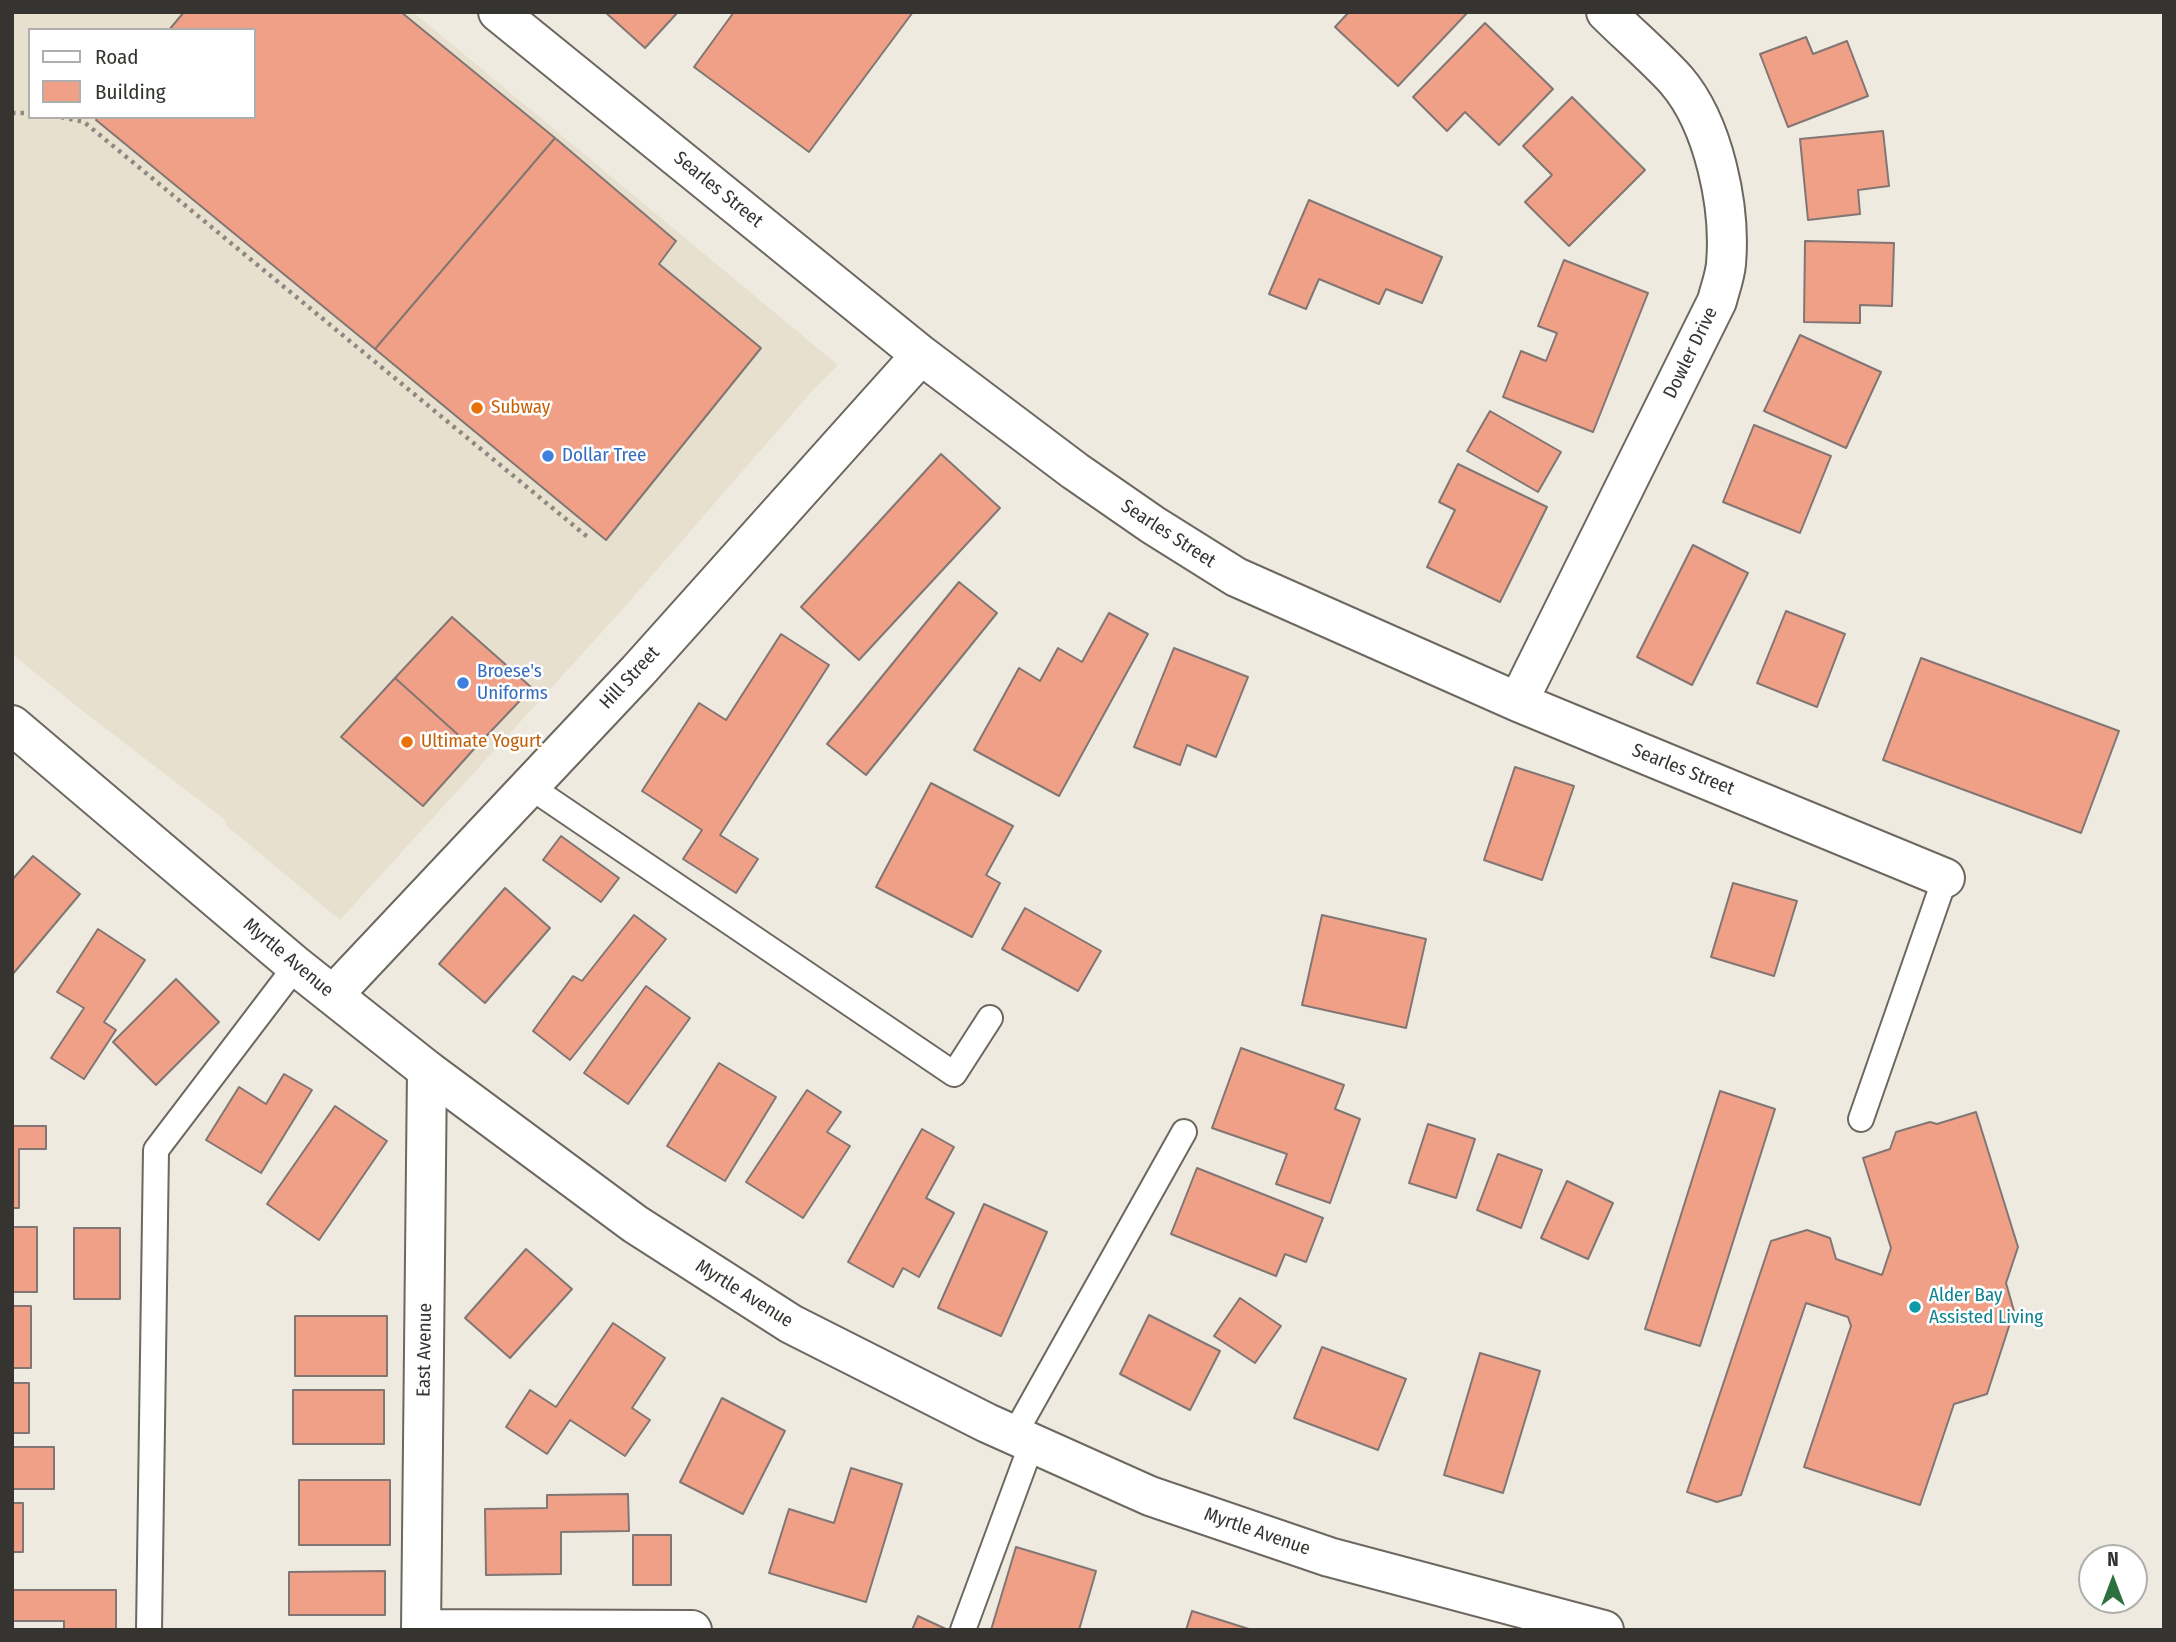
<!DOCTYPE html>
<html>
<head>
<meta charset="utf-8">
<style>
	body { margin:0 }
	#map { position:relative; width:2176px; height:1642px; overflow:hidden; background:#efeae0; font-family:"Fira Sans Condensed",sans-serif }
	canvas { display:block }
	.frame { position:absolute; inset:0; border:14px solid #363430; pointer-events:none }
	.legend { position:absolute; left:28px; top:28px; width:228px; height:91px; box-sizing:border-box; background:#fff; border:2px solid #afaeac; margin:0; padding:9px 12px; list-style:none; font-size:21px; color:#363430 }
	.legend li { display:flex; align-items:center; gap:14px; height:35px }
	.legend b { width:35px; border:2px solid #afaeac }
	.north { position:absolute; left:2078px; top:1544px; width:70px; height:70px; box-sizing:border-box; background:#fff; border:2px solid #afaeac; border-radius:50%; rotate:0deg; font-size:19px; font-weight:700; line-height:28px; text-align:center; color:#363430 }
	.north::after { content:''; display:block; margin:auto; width:24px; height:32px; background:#2c713d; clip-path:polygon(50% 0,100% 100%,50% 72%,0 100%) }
</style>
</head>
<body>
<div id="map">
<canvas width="2176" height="1642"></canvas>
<div class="frame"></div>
<ul class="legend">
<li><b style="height:9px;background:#fff"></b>Road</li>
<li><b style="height:19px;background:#f0a086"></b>Building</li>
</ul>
<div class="north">N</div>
</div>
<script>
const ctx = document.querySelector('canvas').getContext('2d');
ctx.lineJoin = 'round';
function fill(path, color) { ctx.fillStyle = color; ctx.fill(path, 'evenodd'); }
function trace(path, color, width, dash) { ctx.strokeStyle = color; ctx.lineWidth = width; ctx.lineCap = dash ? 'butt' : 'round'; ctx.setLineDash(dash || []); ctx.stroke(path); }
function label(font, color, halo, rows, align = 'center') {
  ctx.font = font + ' "Fira Sans Condensed",sans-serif'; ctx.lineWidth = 5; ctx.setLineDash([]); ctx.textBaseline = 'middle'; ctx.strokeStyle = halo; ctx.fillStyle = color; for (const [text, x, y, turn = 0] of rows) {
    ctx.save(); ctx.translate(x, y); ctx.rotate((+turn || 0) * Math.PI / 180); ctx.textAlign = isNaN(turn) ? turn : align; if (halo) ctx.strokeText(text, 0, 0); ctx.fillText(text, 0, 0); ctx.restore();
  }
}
const built = new Path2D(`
	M12,12H413L838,365L813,390L623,609L340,920L227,826L224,819L89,716L12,654ZM30,30H254V117H30Z`);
const building = new Path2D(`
	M184,12H401L555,138L375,349L96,120L98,117H254V30H169Z
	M605,12H678L645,48Z
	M734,12H913L809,152L694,67Z
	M1349,12H1468L1398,86L1335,27Z
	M1485,23L1553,89L1499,145L1465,112L1447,131L1413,97Z
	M1806,37L1813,54L1847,41L1868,96L1788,127L1760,54Z
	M1572,97L1645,170L1569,246L1525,202L1552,175L1523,146Z
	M1883,131L1889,186L1858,190L1860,214L1808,220L1800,139Z
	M555,138L676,241L659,264L761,348L606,540L375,349Z
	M1309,200L1442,257L1422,303L1386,289L1379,304L1319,279L1306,309L1269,294Z
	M1805,241L1894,243L1892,306L1860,305V323L1804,322Z
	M1564,260L1648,293L1593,432L1503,397L1521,351L1546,361L1557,333L1538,326Z
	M1800,335L1881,372L1846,448L1764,411Z
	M1490,411L1561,452L1538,492L1467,451Z
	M1754,425L1831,456L1800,533L1723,502Z
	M941,454L1000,508L859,660L801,607Z
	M1458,464L1547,507L1500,602L1427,567L1455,510L1439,502Z
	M1693,545L1748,573L1692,685L1637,657Z
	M959,582L997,613L866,775L827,744Z
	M1786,611L1845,634L1817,707L1757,683Z
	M1109,613L1148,634L1059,796L974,750L1019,668L1040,681L1058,648L1082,662Z
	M452,617L532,688L474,749L395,678Z
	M781,634L829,665L720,835L758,859L736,893L683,859L702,830L642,791L699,703L726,720Z
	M1174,648L1248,677L1216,757L1187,745L1180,765L1134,747Z
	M1921,658L2119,731L2081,833L1883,760Z
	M395,678L474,749L423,806L341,737Z
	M1515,767L1574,786L1542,880L1484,860Z
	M931,783L1013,826L986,875L1000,883L972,937L876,887Z
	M561,836L619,878L601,902L543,860Z
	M33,856L80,894L12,975V880Z
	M1733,883L1797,901L1774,976L1711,957Z
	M505,888L550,928L485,1003L439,964Z
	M1025,908L1101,951L1078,991L1002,949Z
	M634,915L666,939L570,1060L533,1031L573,976L582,981Z
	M1322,915L1426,939L1406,1028L1302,1005Z
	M98,929L145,960L104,1022L116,1030L84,1079L51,1058L84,1008L57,992Z
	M176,979L219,1022L156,1085L113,1042Z
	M646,986L690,1018L628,1104L584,1073Z
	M1241,1048L1344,1085L1335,1109L1360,1119L1330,1203L1276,1184L1287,1154L1212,1128Z
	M719,1063L776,1097L725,1181L667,1146Z
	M284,1074L312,1090L261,1173L206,1140L239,1087L266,1104Z
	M807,1090L841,1112L827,1132L850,1146L803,1218L746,1182Z
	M1720,1091L1775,1109L1700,1346L1645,1329Z
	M335,1106L387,1141L319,1240L267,1204Z
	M1976,1112L2018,1247L2006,1283L2014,1311L1987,1394L1954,1404L1920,1505L1804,1467L1851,1326L1848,1317L1806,1303L1741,1495L1717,1502L1687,1492L1771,1241L1807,1230L1830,1238L1836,1259L1882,1275L1891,1248L1863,1158L1890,1149L1896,1132L1930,1122L1937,1124Z
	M1428,1124L1475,1139L1456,1198L1409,1183Z
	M12,1126H46V1149H19V1208H12Z
	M922,1129L954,1147L926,1198L954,1213L919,1277L903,1268L893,1287L848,1262Z
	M1498,1154L1542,1170L1521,1228L1477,1210Z
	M1197,1168L1323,1218L1306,1262L1285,1254L1276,1276L1171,1234Z
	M1567,1181L1613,1203L1588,1259L1541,1238Z
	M984,1204L1047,1232L1001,1336L938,1308Z
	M12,1227H37V1292H12Z
	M74,1228H120V1299H74Z
	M526,1249L572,1289L510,1358L465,1318Z
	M1240,1298L1281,1326L1255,1363L1214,1336Z
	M12,1306H31V1368H12Z
	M1149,1315L1220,1351L1190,1410L1120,1374Z
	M295,1316H387V1376H295Z
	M613,1323L665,1358L632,1408L650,1420L625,1456L570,1420L547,1454L506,1427L530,1390L556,1407Z
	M1322,1347L1406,1379L1378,1450L1294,1418Z
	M1480,1353L1540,1371L1503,1493L1444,1475Z
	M12,1383H29V1433H12Z
	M293,1390H384V1444H293Z
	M722,1398L785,1431L743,1514L680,1482Z
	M12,1447H54V1489H12Z
	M851,1468L902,1484L866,1602L769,1573L789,1509L834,1523Z
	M299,1480H390V1545H299Z
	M628,1494L629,1531L561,1532V1574L486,1575L485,1509L547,1508V1495Z
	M12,1503H23V1552H12Z
	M633,1535H671V1585H633Z
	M1016,1547L1096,1571L1079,1630H991Z
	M385,1571V1615H289V1572Z
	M12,1590H116V1630H64V1621H12Z
	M1192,1611L1252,1630H1186Z
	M918,1616L948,1630H912Z`);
const path = new Path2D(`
	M12,113H30
	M61,117L84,122L590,539`);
const lane = new Path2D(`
	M529,786L954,1074L990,1018
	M1861,1119L1945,878
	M1014,1435L1184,1132
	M149,1630L156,1150L296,966
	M963,1630L1032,1443`);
const street = new Path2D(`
	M498,12L921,355L1075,471L1153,525L1236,577L1518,702L1945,878
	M1518,702L1717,301C1720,289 1725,276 1726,264C1731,207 1714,124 1676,80C1654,56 1629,35 1606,12
	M333,995L638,671L921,355
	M421,1629L692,1630
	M421,1630L427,1070`);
const secondary = new Path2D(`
	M12,725L296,966L427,1070L635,1224L791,1324L987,1423L1150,1496L1329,1557L1604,1630`);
const markers = [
	[477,408,7,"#e8710a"],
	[548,456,7,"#3f7fe0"],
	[463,683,7,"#3f7fe0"],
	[407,742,7,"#e8710a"],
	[1915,1307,7,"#0f9aa8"]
];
const streetNames = [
	["Searles Street",718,190,39],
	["Dowler Drive",1691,353,-64],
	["Searles Street",1168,534,33],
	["Hill Street",630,678,-47],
	["Searles Street",1683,770,22],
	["Myrtle Avenue",288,958,40],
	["Myrtle Avenue",744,1294,32],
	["East Avenue",425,1350,-89],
	["Myrtle Avenue",1257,1532,19]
];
const foodNames = [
	["Subway",491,408],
	["Ultimate Yogurt",421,742]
];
const shopNames = [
	["Dollar Tree",562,456],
	["Broese's",477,672],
	["Uniforms",477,694]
];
const cultureNames = [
	["Alder Bay",1929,1296],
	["Assisted Living",1929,1318]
];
fill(built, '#e8e0cf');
fill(building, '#f0a086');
trace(building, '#817673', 2);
trace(lane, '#6c675f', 28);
trace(street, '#6c675f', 42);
trace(secondary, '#6c675f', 42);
trace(path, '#8c8982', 4.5, [3.5, 5]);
trace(lane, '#fff', 24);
trace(street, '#fff', 38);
trace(secondary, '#fff', 38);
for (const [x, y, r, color] of markers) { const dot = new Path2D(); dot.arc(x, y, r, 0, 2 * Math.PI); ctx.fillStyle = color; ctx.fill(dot); trace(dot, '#fff', 2.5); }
label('19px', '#363430', '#fff', streetNames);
label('19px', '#c56008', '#fff', foodNames, 'left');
label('19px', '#366cbe', '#fff', shopNames, 'left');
label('19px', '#0d838f', '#fff', cultureNames, 'left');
</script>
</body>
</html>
